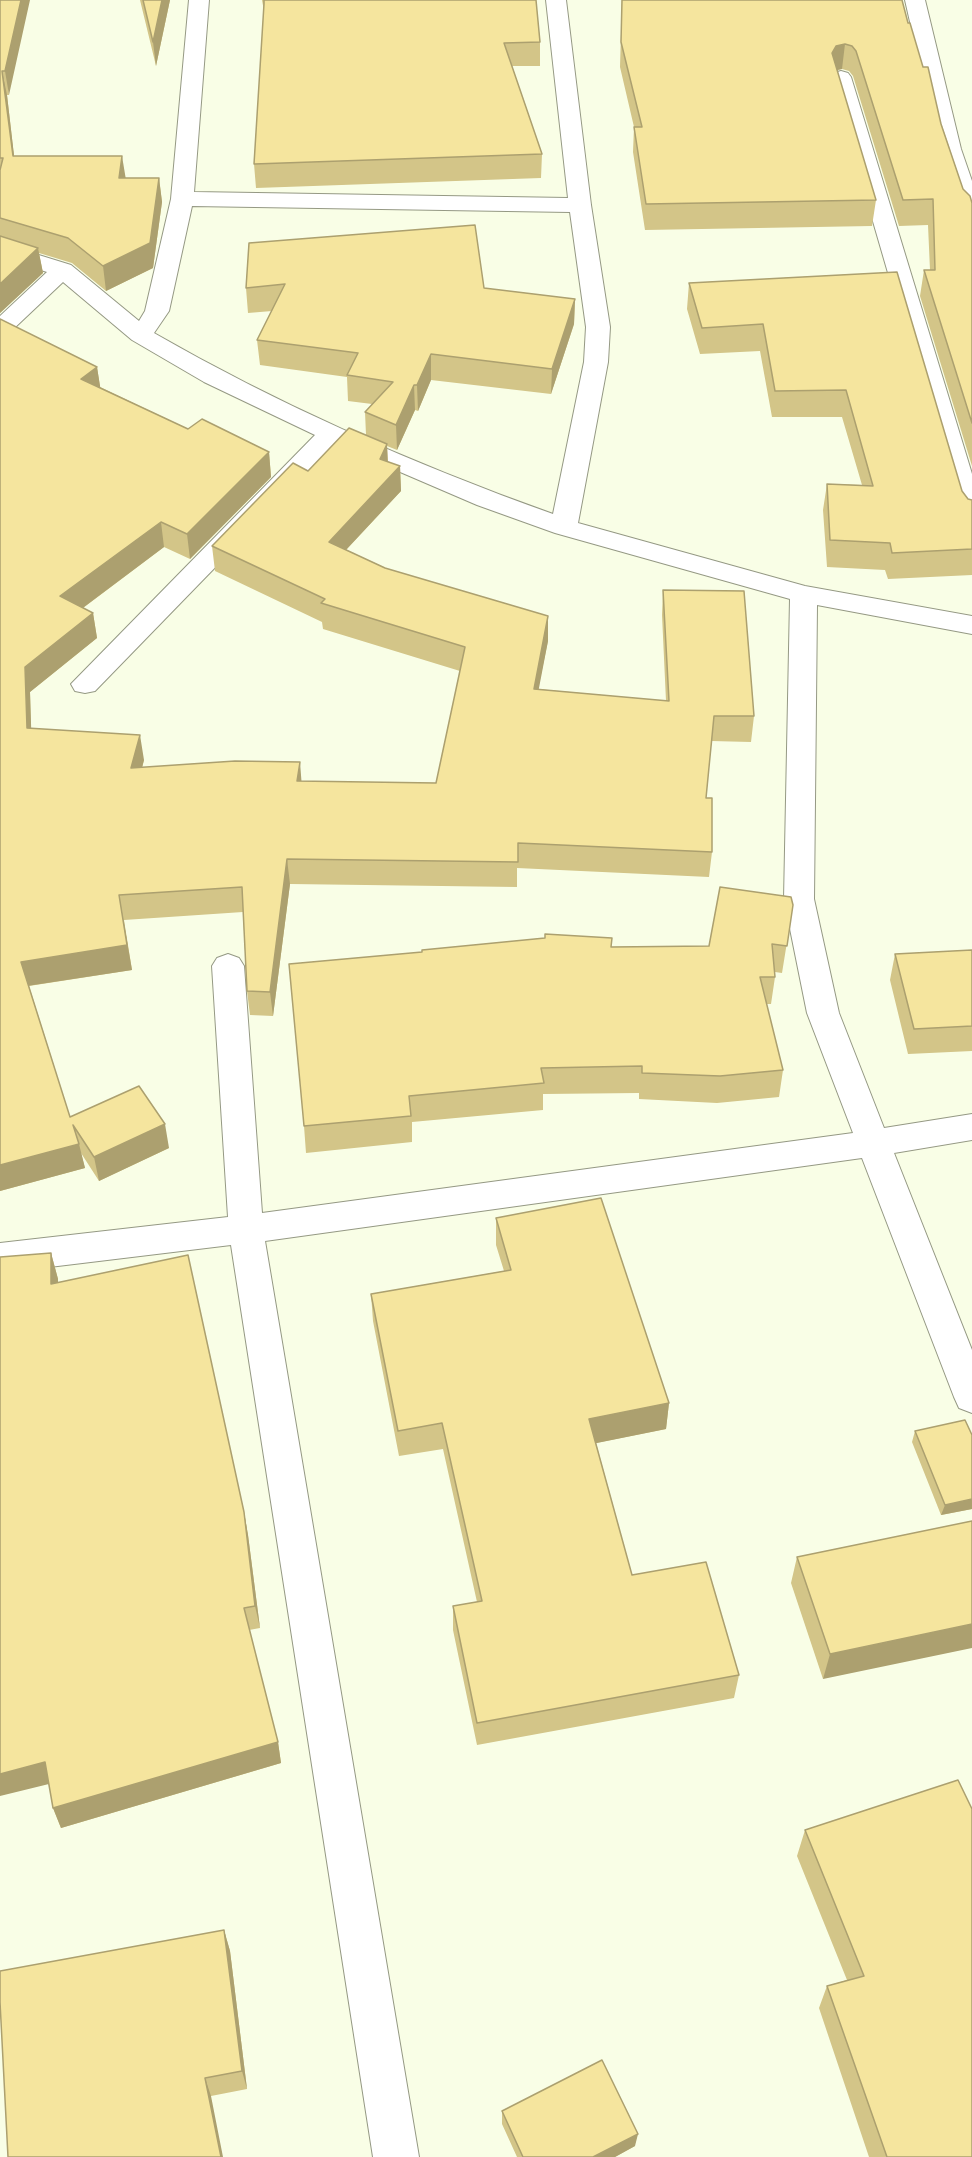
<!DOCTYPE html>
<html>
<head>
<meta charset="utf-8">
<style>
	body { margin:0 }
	canvas { display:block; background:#f9fee6 }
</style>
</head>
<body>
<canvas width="972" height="2157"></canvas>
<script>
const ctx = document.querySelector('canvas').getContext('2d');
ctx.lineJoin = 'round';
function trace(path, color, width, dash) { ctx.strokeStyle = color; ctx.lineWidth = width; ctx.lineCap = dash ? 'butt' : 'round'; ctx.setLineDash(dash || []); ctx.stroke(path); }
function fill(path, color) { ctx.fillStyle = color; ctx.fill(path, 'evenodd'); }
const street = new Path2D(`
	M189,0H209L194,192L568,198L546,0H566L591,205L610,327L608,362L578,523L805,586L972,616V634L817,605L814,899L839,1013L884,1128L972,1114V1140L894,1153L972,1350V1413L959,1408L954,1397L862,1158L265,1241L419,2157H373L231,1245L0,1273V1243L228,1217L212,966L217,958L228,954L239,958L244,966L262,1213L853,1133L807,1013L784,899L790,599L555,533L477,505L335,444L95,691L85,693L75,691L71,684L315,435L204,382L132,340L63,282L8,334L0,336V316L47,272L0,257V243L71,265L139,321L145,311L171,199ZM192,206L570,212L586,327L584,362L553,514C416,465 281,406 154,333L169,311Z
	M905,0H925L961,149L972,181V221L964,219L961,214L939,149Z
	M841,71L848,73L851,77L972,474V525L963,523L959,517L831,77L834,73Z`);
const wall = new Path2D(`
	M0,0L9,95H7L14,156L125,178H159L162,202L153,268L106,291L72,263L39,253L43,273L0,313Z
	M140,0H170L156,66Z
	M262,0H536L540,42V66H512L542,154L541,178L256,188L254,164L264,11Z
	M622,0L908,23L963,189L972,203V466L920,296L924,270H930L928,225L899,226L853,76L849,71L842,69L837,70L876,200L872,226L645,230L633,152L634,127L620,67Z
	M249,243L484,288L575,299L574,324L551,394L431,380L418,411L415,410L397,450L387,446L388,462L400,466L401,491L346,550L548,641L538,689L666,701L662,615L663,590L754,716L751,742L711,741L706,798L712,852L709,877L517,868V887L290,884L273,1016L250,1015L247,991L243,912L124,920L132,970L29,986L70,1117L169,1148L99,1181L81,1153L85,1168L0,1191V319L97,367L100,387L188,429L269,452L271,477L190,559L164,547L83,608L93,613L97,638L30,692L31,729L144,760L142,768L302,782L436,783L460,671L323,629L322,622L215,571L212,546L308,471L366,435L365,412L372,404L348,401L347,377L260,365L257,340L272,311L248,313L246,288Z
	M897,272L962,491L968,499L972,500V575L888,579L885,570L827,567L823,510L827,484L862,485L842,417H772L760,351L700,354L687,309L689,283Z
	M793,905L782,973L775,972V977L771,1004H766L783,1070L779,1097L717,1103L639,1099V1093L543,1094V1110L412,1122V1142L306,1153L304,1126L611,947L709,946Z
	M972,950V1051L908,1054L890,980L895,954Z
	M496,1218L669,1403L666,1429L596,1443L632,1575L739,1675L734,1698L477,1745L453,1630V1606L477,1602L443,1449L399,1456L373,1321L371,1294L504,1271L496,1245Z
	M51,1253L58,1279V1282L244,1512L248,1535L260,1628L249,1630L278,1742L281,1763L61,1828L53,1808L49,1784Z
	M915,1431L972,1435V1509L941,1515L912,1442Z
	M972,1521L823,1679L791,1583L797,1557Z
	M805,1830L972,2157H869L819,2008L827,1986L847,1980L797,1856Z
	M224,1930L230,1951L247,2089L211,2096L8,2157Z
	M502,2111L635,2146L615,2157H517L502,2124Z`);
const shadedWall = new Path2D(`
	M21,0H30L9,95L5,71Z
	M162,0H170L156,66L153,42Z
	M845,44L842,69L833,71L832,53L836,46Z
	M2,71L7,95L17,181L13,156Z
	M122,156L126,180L119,178Z
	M159,178L162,202L153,268L106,291L103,266Z
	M38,248L43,273L0,313V284Z
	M575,299L574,324L551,394L552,369Z
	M431,354V380L418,411L417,385Z
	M97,367L101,392L81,379Z
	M414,385L415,410L397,450L396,425Z
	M387,444L388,469L380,459Z
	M269,452L271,477L190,559L187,534Z
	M400,466L401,491L330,567L329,542Z
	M161,522L164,547L64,622L60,596Z
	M93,613L97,638L30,692L32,754L27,728L25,667Z
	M548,616V641L534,714V689Z
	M140,735L144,760L135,794L131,768Z
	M300,762L302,788L297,781Z
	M287,859L290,884L273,1016L270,992Z
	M119,895L132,970L27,986L21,962Z
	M165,1124L169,1148L99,1181L94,1157Z
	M79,1144L85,1168L0,1191V1165Z
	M51,1253L58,1279V1309L51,1284Z
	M669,1403L666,1429L587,1445L589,1419Z
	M972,1499V1509L941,1515L945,1505Z
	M244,1512L248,1535L260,1628L255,1606Z
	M972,1624V1648L823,1679L830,1654Z
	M278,1742L281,1763L61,1828L53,1808Z
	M45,1762L53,1783L0,1796V1774Z
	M224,1930L230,1951L247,2089L242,2071Z
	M205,2078L211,2096L223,2157H221Z
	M638,2134L635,2146L615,2157H593Z`);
const building = new Path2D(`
	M0,0H21L5,71H2L13,156H122L119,178H159L150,243L103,266L68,238L0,218V170L3,158H0Z
	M143,0H162L153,42Z
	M264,0H536L540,42L504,43L542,154L254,164L264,4Z
	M622,0H902L908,23H910L923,67H928L941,124L963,189L970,196L972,203V423L924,270H935L933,199L903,200L856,51L852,46L845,44L836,46L832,53L876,200L646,204L634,127H642L621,42Z
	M475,225L484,288L575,299L552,369L431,354L417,385H414L396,425L365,412L393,382L347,375L358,353L257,340L285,284L246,288L249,243Z
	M0,236L38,248L0,284Z
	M897,272L962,491L968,499L972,500V549L892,553L890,543L830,540L827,484L873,486L846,390L775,391L763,324L702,328L689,283Z
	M0,319L97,367L81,379L188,429L202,419L269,452L187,534L161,522L60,596L93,613L25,667L27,728L140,735L131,768L235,761L300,762L297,781L436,783L465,647L321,603L325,599L212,546L293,463L308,471L349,428L387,444L380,459L400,466L329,542L385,568L548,616L534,689L669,701L663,590L744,591L754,716H714L706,798H712V852L518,843V862L287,859L270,992L247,991L242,887L119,895L127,945L21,962L70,1117L139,1086L165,1124L94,1157L73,1125L79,1144L0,1165Z
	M720,887L791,897L793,905L787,946L772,944L775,977H760L783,1070L720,1076L642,1073V1066L541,1068L544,1083L409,1096L411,1116L304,1126L289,964L422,952V950L545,938V934L612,938L611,947L709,946Z
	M972,950V1026L914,1029L895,954Z
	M601,1198L669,1403L589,1419L632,1575L706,1562L739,1675L477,1723L453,1606L482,1601L442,1423L398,1431L371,1294L511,1270L496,1218Z
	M51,1253V1284L188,1255L244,1512L255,1606L244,1608L278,1742L53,1808L45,1762L0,1774V1257Z
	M965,1420L972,1435V1499L945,1505L915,1431Z
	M972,1521V1624L830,1654L797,1557Z
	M958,1780L972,1809V2157H887L827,1986L864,1976L805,1830Z
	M224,1930L242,2071L205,2078L221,2157H8L0,2002V1971Z
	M602,2060L638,2134L593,2157H523L502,2111Z`);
trace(street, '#959984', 2);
fill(street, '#fff');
fill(wall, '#d3c588');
fill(shadedWall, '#aca06f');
fill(building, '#f5e59e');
trace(building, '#aca06f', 1.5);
</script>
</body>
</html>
